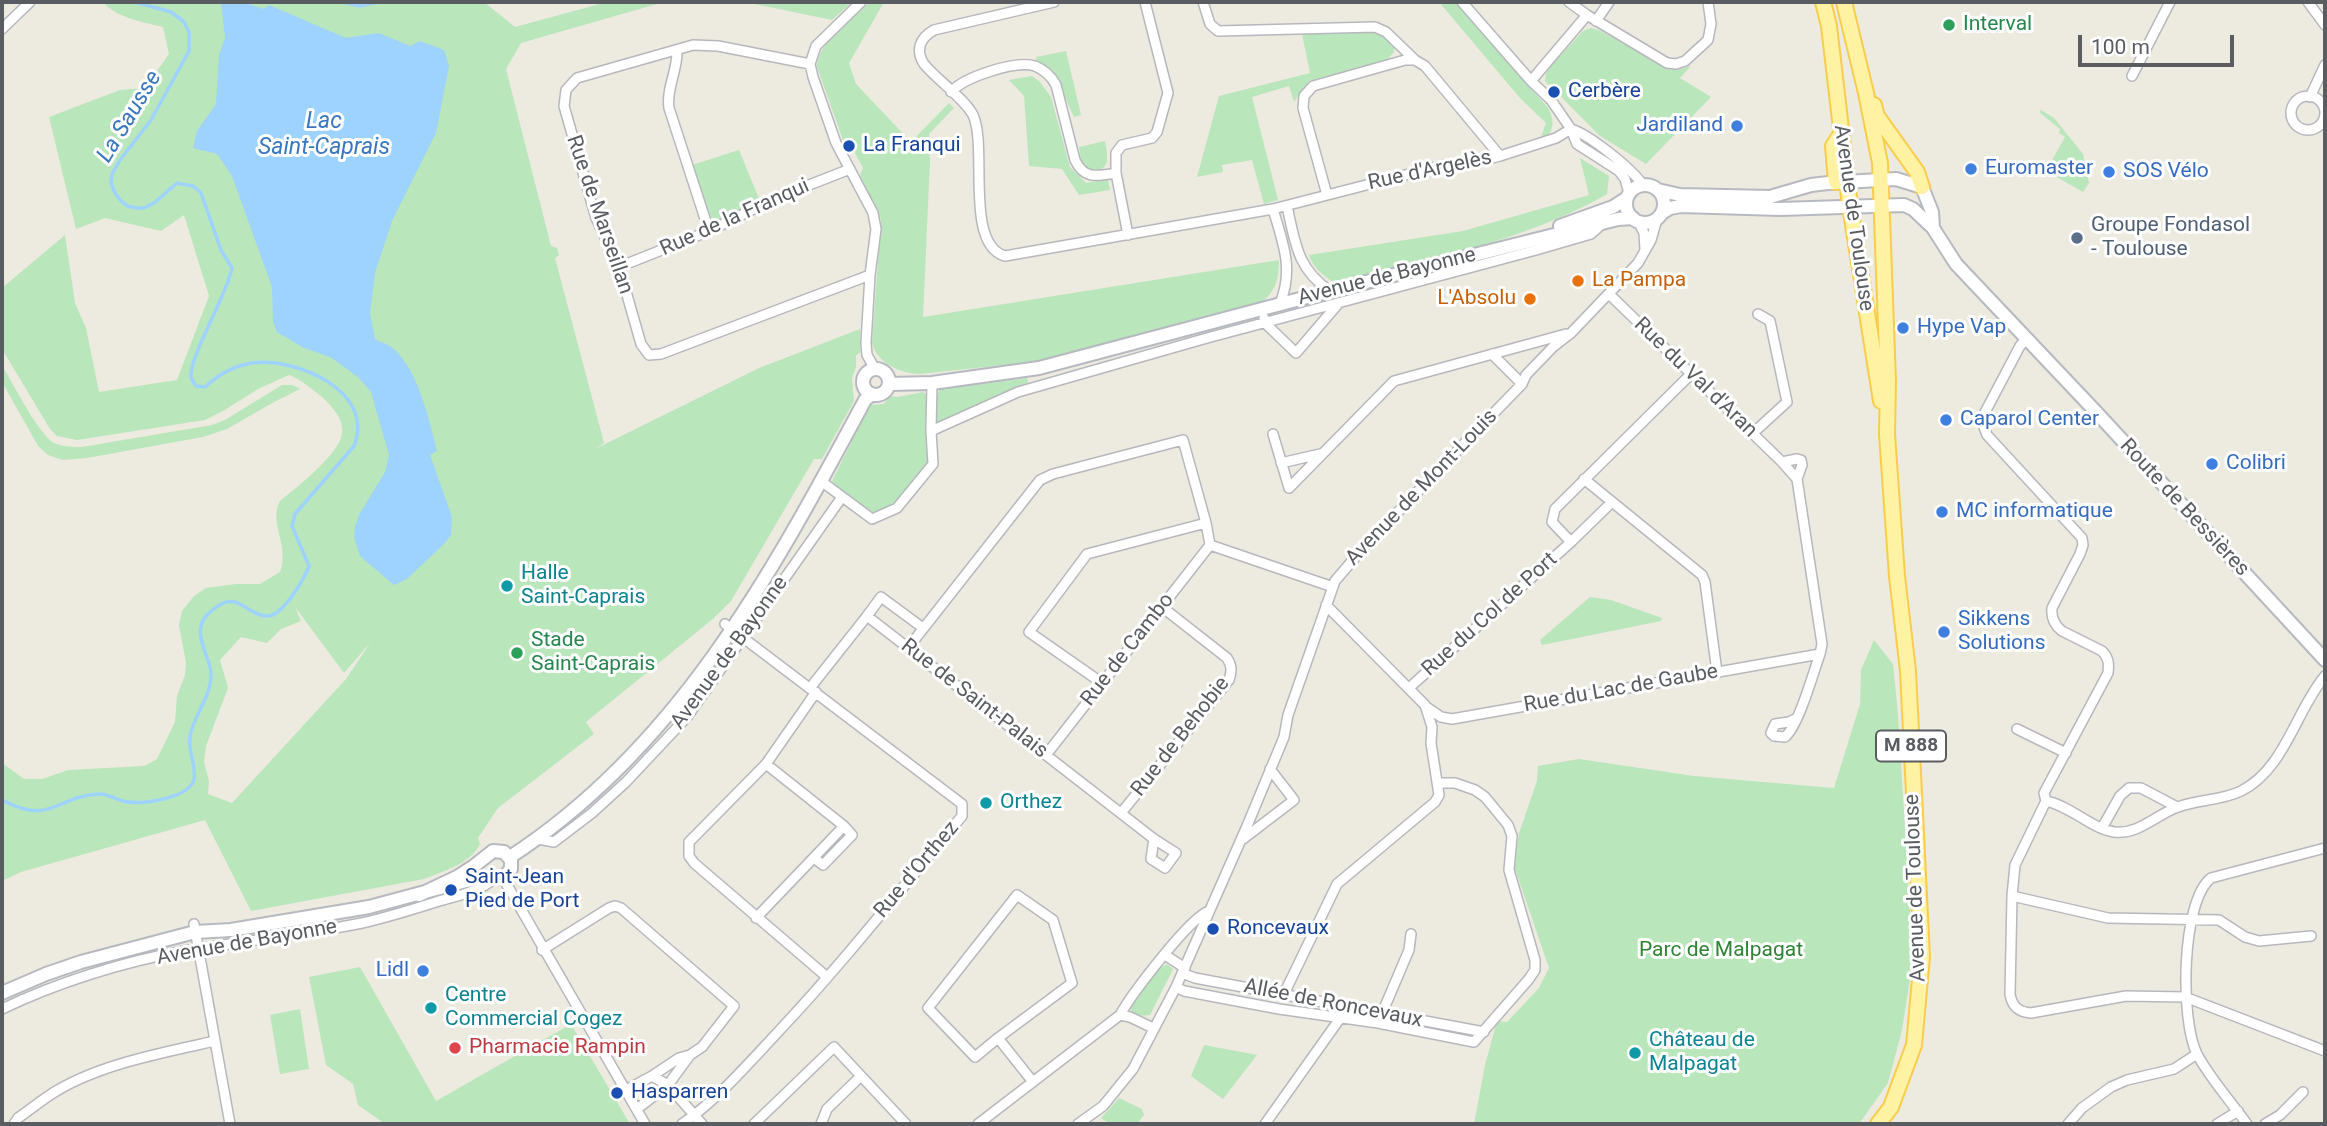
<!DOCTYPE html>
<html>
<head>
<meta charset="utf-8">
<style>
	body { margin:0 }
	#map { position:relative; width:2327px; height:1126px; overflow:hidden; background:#edeae0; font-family:Roboto,sans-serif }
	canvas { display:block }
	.frame { position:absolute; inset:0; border:4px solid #595d62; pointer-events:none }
	.scale { position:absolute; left:2078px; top:35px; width:156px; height:32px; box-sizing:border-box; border:4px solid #595d62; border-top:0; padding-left:9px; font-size:21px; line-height:24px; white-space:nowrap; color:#595d62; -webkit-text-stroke:5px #fff; paint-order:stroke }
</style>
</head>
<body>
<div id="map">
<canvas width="2327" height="1126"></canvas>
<div class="frame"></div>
<div class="scale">100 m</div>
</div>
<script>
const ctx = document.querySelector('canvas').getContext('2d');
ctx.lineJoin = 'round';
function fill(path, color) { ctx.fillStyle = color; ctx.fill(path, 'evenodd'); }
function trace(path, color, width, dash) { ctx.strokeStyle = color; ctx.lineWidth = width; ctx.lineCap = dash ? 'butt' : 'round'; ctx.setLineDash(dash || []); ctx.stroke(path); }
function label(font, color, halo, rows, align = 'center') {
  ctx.font = font + ' Roboto,sans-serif'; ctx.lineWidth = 6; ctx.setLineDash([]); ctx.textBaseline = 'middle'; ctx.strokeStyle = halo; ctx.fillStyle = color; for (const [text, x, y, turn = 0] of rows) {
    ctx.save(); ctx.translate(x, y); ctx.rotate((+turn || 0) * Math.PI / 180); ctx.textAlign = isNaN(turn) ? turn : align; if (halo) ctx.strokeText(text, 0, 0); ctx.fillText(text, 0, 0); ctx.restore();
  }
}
const green = new Path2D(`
	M103,2H484L515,27L607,2H664L521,43L506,69L551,246L557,248L559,255L555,258L604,443L595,449L759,368L860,329V353L856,355V367L852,378L854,401L822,459H814L731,601L714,618L586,722L594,734L498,808L478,838L480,844C470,864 444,871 424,879L251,911L205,820L21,872L2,881V763L24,779H42L68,770L144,766L157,759L175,722L177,696L185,675L186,663L179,625L182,611L194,596L206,588L236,584H260L280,572C290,545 268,522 280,501C296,488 334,458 341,438C347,422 332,406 321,396C311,389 301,379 289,375L258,389L223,411L205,420L77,440L57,436L50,429L2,349V288L65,235L75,303L86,328L99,392L177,380L209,296L184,215L161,231L105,218L76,229L49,117L120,90L145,88L169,54L163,27C144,22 116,18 103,2ZM295,607L344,673L370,643L346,679L232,803L208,794L209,781L204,762L206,746L228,688L220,660L241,637L267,643L281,629L301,621Z
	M745,2L838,3L852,2L832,20Z
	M870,2H884L849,63L856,84L911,142L949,103L954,108L929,134L930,161L923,317L1279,260C1279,278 1276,291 1262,302L1042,361L920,374C901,374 877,363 872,343L881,219L860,175L863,168L848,140H843L817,67C817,43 853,18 870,2Z
	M1439,2H1455L1549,109C1553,120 1555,127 1547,137H1541L1546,123L1520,98Z
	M1591,28L1599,30L1669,69L1677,70L1691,66L1680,78L1711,97L1646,164L1600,136L1545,81L1546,73L1550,67L1583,31Z
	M1374,31L1381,33L1394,46V52L1386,61L1309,81L1294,102L1289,86L1252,97L1278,200L1264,204L1252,160L1222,165L1223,172L1197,177L1219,96L1310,73L1302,34Z
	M1066,51L1081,115L1074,117C1064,95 1057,77 1037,63L1036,57Z
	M1032,76L1040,82L1051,97L1070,167L1086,183L1108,179L1110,190L1079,195L1062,169L1029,166L1024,96L1009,80Z
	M2041,110L2054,118L2083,154L2089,183L2083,192L2046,171L2065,137L2059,133L2060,129L2039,112Z
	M1105,141C1108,158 1111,170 1091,172L1082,165L1079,147Z
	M739,150L760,201L716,223H711L692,165Z
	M1580,158L1609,176L1607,194C1524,242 1426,259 1334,283C1323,275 1313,268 1309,255L1463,231L1589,195Z
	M2,365C12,382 39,435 54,443C63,447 73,447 82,447L212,425L225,420L282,385H292L300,389L274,402L227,429L203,437L87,458L63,460L48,455L38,446L2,382Z
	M1027,378L1029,385L937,423L935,399L940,389Z
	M923,392L928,396L925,428L928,465C912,484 898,511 870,513L836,488L832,481L870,405L884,404L889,396L898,397Z
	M1590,597L1611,600L1662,618L1661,621L1542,645L1540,640Z
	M1874,640L1893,664L1898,714L1913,960L1902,1030L1888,1083L1859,1124H1474L1485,1065L1497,1021L1507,1022L1539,988L1549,968L1514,866L1519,833L1537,781L1538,766L1579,759L1694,776L1834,788L1860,704L1861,670Z
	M1167,964L1173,969L1150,1015C1141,1016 1133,1017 1130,1007L1154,972Z
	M360,967L436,1101L571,1024L630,1124H385L358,1105L353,1084L326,1065L309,977Z
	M300,1009L309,1069L280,1074L270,1015Z
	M1204,1045L1257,1055L1223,1099L1191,1076Z
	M1119,1098L1142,1109L1144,1115L1137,1124C1124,1124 1110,1126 1101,1118Z`);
const water = new Path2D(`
	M221,2H243L263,9L269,5L346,38L379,33L410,46L420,41L444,50L449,66L436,133L392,221L375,273L370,313L375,339C379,342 385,343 390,346C417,365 429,419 437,451L430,455L452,517L451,535L444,544L407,579L394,585L360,556L354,537L355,526L360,513L385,472L389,455L371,392L358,377L332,358L302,347L277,332L273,322L272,287L232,176L217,154L193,148L197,131L216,104L219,55L225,38Z`);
const stream = new Path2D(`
	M343,2L360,6L378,2
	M2,800C51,826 55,797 98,794C108,793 118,801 128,802C145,804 190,798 194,779C197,766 186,749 191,732C197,709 215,692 210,667C206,651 193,631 206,616C209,612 214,609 218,606C238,592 247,615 266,616C282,618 304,579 309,566L292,526L295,514L354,446C376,391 296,357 252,363C233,366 219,374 205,387L196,386C194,383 192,381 191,377C189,357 227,295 232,268L221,250L201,193L193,186L177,183L154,203L144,208H136L128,206L121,201L115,193L111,183L112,174L120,160L151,120L189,51V32L184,22L171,12L135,2`);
const street = new Path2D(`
	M861,2L816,46L810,64L813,77L836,143L873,213L876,229L870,275L866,343L867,355L875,369
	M1054,2L934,30C920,38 915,50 924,64C936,79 965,99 973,115C988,147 964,244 1005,256L1273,209L1440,166L1475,162L1500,156L1556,138L1571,129
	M1203,2L1210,24L1218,31L1375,27L1386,32L1415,60
	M1462,2L1531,81L1551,100L1571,129L1577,144L1619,171L1625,179L1629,193
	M1569,2L1587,15
	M2308,2L2325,25
	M1596,21L1609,2
	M2,29L30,2
	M677,50C678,70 666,88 669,108L709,231
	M810,64L718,46L693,45L577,78L566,90L564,106L596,218L619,267L641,344L649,355L661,354L870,275
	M2132,76L2170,2
	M1531,81L1587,15L1667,63L1676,64L1685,61L1708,40L1711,24L1708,2
	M951,92C964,77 1016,60 1035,66C1045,70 1051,76 1056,85L1075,160C1084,180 1098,176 1116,173
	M2291 113a17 17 0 1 1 34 0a17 17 0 1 1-34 0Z
	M2310,97L2325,65
	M1571,129C1590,135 1631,168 1643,185
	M1327,195L1303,108L1304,96L1313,86L1405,60H1415L1425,66L1500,156
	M1287,206C1295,242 1297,269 1330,291
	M1273,209C1283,244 1294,268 1280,304
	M1638,221L1644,233L1645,250
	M1128,235L1116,173V153L1122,145L1152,138L1157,132L1168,93L1145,2
	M619,267L709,231L776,198L850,169
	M1609,294L1782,462L1797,479L1822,644L1820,654C1813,673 1799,725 1785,737L1774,736L1771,733L1775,724L1789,722L1797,718
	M1264,318V322L1296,353L1338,304
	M2026,339L2020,346L1983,416L1982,422L1987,435L2082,538L2083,545L2080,554L2052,608C2051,618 2054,625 2062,631L2102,651C2109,658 2109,664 2108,673L2044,793L2046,801
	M1492,354L1522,384
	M931,431L932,383
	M1273,434L1289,488L1394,381L1566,334
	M1752,434L1787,402L1770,321L1758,314
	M1782,462L1797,459L1801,460L1802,465L1797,479
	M1281,463L1320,454
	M1584,479L1702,575L1705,582L1717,672
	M821,481L872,519L897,508L933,464L931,431L1018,392L1207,338L1536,250L1591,234L1602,224
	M1571,542L1612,502
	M1210,545L1333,587
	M867,616L881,597L923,628
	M908,648L1040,480L1053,474L1183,440L1206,523L1210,545
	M2325,676C2296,710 2285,769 2241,791C2221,801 2198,799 2178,807C2157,814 2139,835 2114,832C2090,828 2071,806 2046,801L2015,865L2012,896L2010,994C2012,1007 2019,1012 2031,1013L2126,996L2185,997L2325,1051
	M1102,683L1029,632L1087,554L1206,523
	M810,688L867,616L1154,839L1151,859L1165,868L1176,853L1154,839
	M1409,688L1571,542L1552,522L1555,509L1691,374
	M816,692L766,764L689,842V856L694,863L827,977
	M1425,706L1441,717L1452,719L1820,654
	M2017,729L2066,753
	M1046,755L1210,545
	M1121,813L1229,680C1232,671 1232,666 1227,658L1162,607
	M2102,828L2120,796L2129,788H2141L2177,807
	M538,839L554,842L592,813L626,782L687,717L842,497
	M1243,839L1294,800L1270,769
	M814,858L823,865L852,835L844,826
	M503,878L645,1124
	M2012,896L2108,918L2219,920L2245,937L2259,941L2311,936
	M756,918L844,826L766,764
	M194,924L230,1124
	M542,950L609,908L615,906L621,908L734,1006L702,1047L690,1055L668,1085L637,1109
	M1165,955L1185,968
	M1182,973L1195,978L1484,1032
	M1176,987L1184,991L1279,1009L1378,1023L1474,1042L1529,979L1535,970V960L1509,870L1512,836L1508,825L1485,797L1475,790L1455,783H1437
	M1283,996L1337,884L1435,802L1439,795L1431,743L1432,727L1425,705L1326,605
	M2,1009C56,983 125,961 184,951C243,941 303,935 362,923C389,917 414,909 439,901C456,896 480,892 493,879
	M1120,1015L1130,1017L1153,1028
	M1380,1018L1409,950L1411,934
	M998,1038L975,1057L928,1008L1017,895L1053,920L1072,983L998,1038L1033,1082
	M652,1076L679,1058L690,1055
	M626,1090L652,1076L668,1085L702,1124
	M14,1124L18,1118C31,1109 44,1098 58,1090C102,1064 165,1052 215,1041
	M682,1124C718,1099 748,1064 778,1032C843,963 901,889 962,816V804L725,624
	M754,1124L834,1047L906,1124
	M821,1124L827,1109L861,1076
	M978,1124L1120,1015C1131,995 1190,917 1209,911
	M1078,1124L1103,1106L1133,1069L1176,987L1247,826L1284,737L1288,715L1335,581L1364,547L1522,384L1526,375L1553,347L1571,333L1638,263L1651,240L1657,219
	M1265,1124L1341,1017
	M2068,1124L2082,1108L2111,1087L2127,1080L2174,1069L2197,1054
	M2217,1124L2238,1111
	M2247,1124C2232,1103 2209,1077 2197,1054C2180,1020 2181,902 2211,878L2325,848
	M2265,1124L2280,1115L2303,1092`);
const secondary = new Path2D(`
	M1626 204a19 19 0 1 1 38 0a19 19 0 1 1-38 0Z
	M1658,190L1680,195L1770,197L1811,185L1828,183L1896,179L1922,187L1932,212L1933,228
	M1662,213L1670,208L1681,206L1780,209L1904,205L1913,209L1933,228L1956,264L2097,413L2325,660
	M1560,226L1613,207L1627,198
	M863 382a13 13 0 1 1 26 0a13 13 0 1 1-26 0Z
	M889,384L932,383L1039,368L1330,291L1618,219L1633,218
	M510,857C679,747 772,573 865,400L872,394
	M2,993L46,974L81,962L195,932L231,930L369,907L466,881L489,878H503L511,869V860L504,852L493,851L474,866L457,877L419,895`);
const primary = new Path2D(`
	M1823,2L1829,26L1850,206L1881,401
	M1844,2L1866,93L1880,163L1888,381L1887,434L1897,576L1908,671L1922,957L1914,1045L1891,1107L1878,1124
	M1874,105L1877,116L1917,172L1922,187
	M1836,182L1833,146L1841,134`);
const markers = [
	[1949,25,7,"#2e9e5b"],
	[1554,92,7,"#1a4fb4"],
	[1737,126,7,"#3f7fe0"],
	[849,146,7,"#1a4fb4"],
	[1971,169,7,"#3f7fe0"],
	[2109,172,7,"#3f7fe0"],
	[2077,238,7,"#5c6f8a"],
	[1578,281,7,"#e8710a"],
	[1530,299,7,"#e8710a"],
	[1903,328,7,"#3f7fe0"],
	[1946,420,7,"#3f7fe0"],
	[2212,464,7,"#3f7fe0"],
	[1942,512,7,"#3f7fe0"],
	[507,586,7,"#0f9aa8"],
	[1944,632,7,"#3f7fe0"],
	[517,653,7,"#2e9e5b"],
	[986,803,7,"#0f9aa8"],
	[451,890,7,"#1a4fb4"],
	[1213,929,7,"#1a4fb4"],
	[423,971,7,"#3f7fe0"],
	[431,1008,7,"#0f9aa8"],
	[455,1048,7,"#e0444e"],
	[1635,1053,7,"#0f9aa8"],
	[617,1093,7,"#1a4fb4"]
];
const shields = [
	[1911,746,70]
];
const shieldNames = [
	["M 888",1911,746]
];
const leisureNames = [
	["Interval",1963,25],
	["Stade",531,641],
	["Saint-Caprais",531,665]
];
const transitNames = [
	["Cerbère",1568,92],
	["La Franqui",863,146],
	["Saint-Jean",465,878],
	["Pied de Port",465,902],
	["Roncevaux",1227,929],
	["Hasparren",631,1093]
];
const shopNames = [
	["Jardiland",1723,126,"right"],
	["Euromaster",1985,169],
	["SOS Vélo",2123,172],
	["Hype Vap",1917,328],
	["Caparol Center",1960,420],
	["Colibri",2226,464],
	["MC informatique",1956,512],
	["Sikkens",1958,620],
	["Solutions",1958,644],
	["Lidl",409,971,"right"]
];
const streetNames = [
	["Rue d'Argelès",1430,171,-12],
	["Rue de Marseillan",599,215,71],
	["Rue de la Franqui",735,218,-24],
	["Avenue de Toulouse",1853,218,82],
	["Avenue de Bayonne",1387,277,-14],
	["Rue du Val d'Aran",1695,378,44],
	["Avenue de Mont-Louis",1422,488,-46],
	["Route de Bessières",2184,508,47],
	["Rue du Col de Port",1490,615,-42],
	["Rue de Cambo",1128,650,-52],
	["Avenue de Bayonne",730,653,-54],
	["Rue du Lac de Gaube",1621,689,-10],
	["Rue de Saint-Palais",974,699,38],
	["Rue de Behobie",1181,737,-52],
	["Rue d'Orthez",917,870,-50],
	["Avenue de Toulouse",1916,888,-92],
	["Avenue de Bayonne",247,943,-10],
	["Allée de Roncevaux",1333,1004,11]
];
const serviceNames = [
	["Groupe Fondasol",2091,226],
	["- Toulouse",2091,250]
];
const foodNames = [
	["La Pampa",1592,281],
	["L'Absolu",1516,299,"right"]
];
const cultureNames = [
	["Halle",521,574],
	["Saint-Caprais",521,598],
	["Orthez",1000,803],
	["Centre",445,996],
	["Commercial Cogez",445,1020],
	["Château de",1649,1041],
	["Malpagat",1649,1065]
];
const parkNames = [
	["Parc de Malpagat",1721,951]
];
const healthNames = [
	["Pharmacie Rampin",469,1048]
];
const waterNames = [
	["La Sausse",130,117,-59],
	["Lac",324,122],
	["Saint-Caprais",324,148]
];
fill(green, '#bae6bb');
fill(water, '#9ed2ff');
trace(stream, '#9ed2ff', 3.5);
trace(street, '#b6b8be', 12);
trace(secondary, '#b6bac0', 16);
trace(primary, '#f8cd4d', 18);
trace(street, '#fff', 9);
trace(secondary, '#fff', 12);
trace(primary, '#fff2a3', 14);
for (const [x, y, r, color] of markers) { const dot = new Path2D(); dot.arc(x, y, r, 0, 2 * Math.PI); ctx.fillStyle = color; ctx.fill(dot); trace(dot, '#fff', 2.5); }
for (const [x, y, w] of shields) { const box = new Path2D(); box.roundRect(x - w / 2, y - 15.5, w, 31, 5); ctx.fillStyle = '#fff'; ctx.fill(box); trace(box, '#595d62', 2); }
label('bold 19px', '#595d62', null, shieldNames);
label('21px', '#27864d', '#fff', leisureNames, 'left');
label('21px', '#164399', '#fff', transitNames, 'left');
label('21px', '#366cbe', '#fff', shopNames, 'left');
label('21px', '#595d62', '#fff', streetNames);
label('21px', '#4e5e75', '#fff', serviceNames, 'left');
label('21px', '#c56008', '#fff', foodNames, 'left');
label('21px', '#0d838f', '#fff', cultureNames, 'left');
label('21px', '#2f8335', '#fff', parkNames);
label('21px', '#be3a42', '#fff', healthNames, 'left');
label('italic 23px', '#3977bf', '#fff', waterNames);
</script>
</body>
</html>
